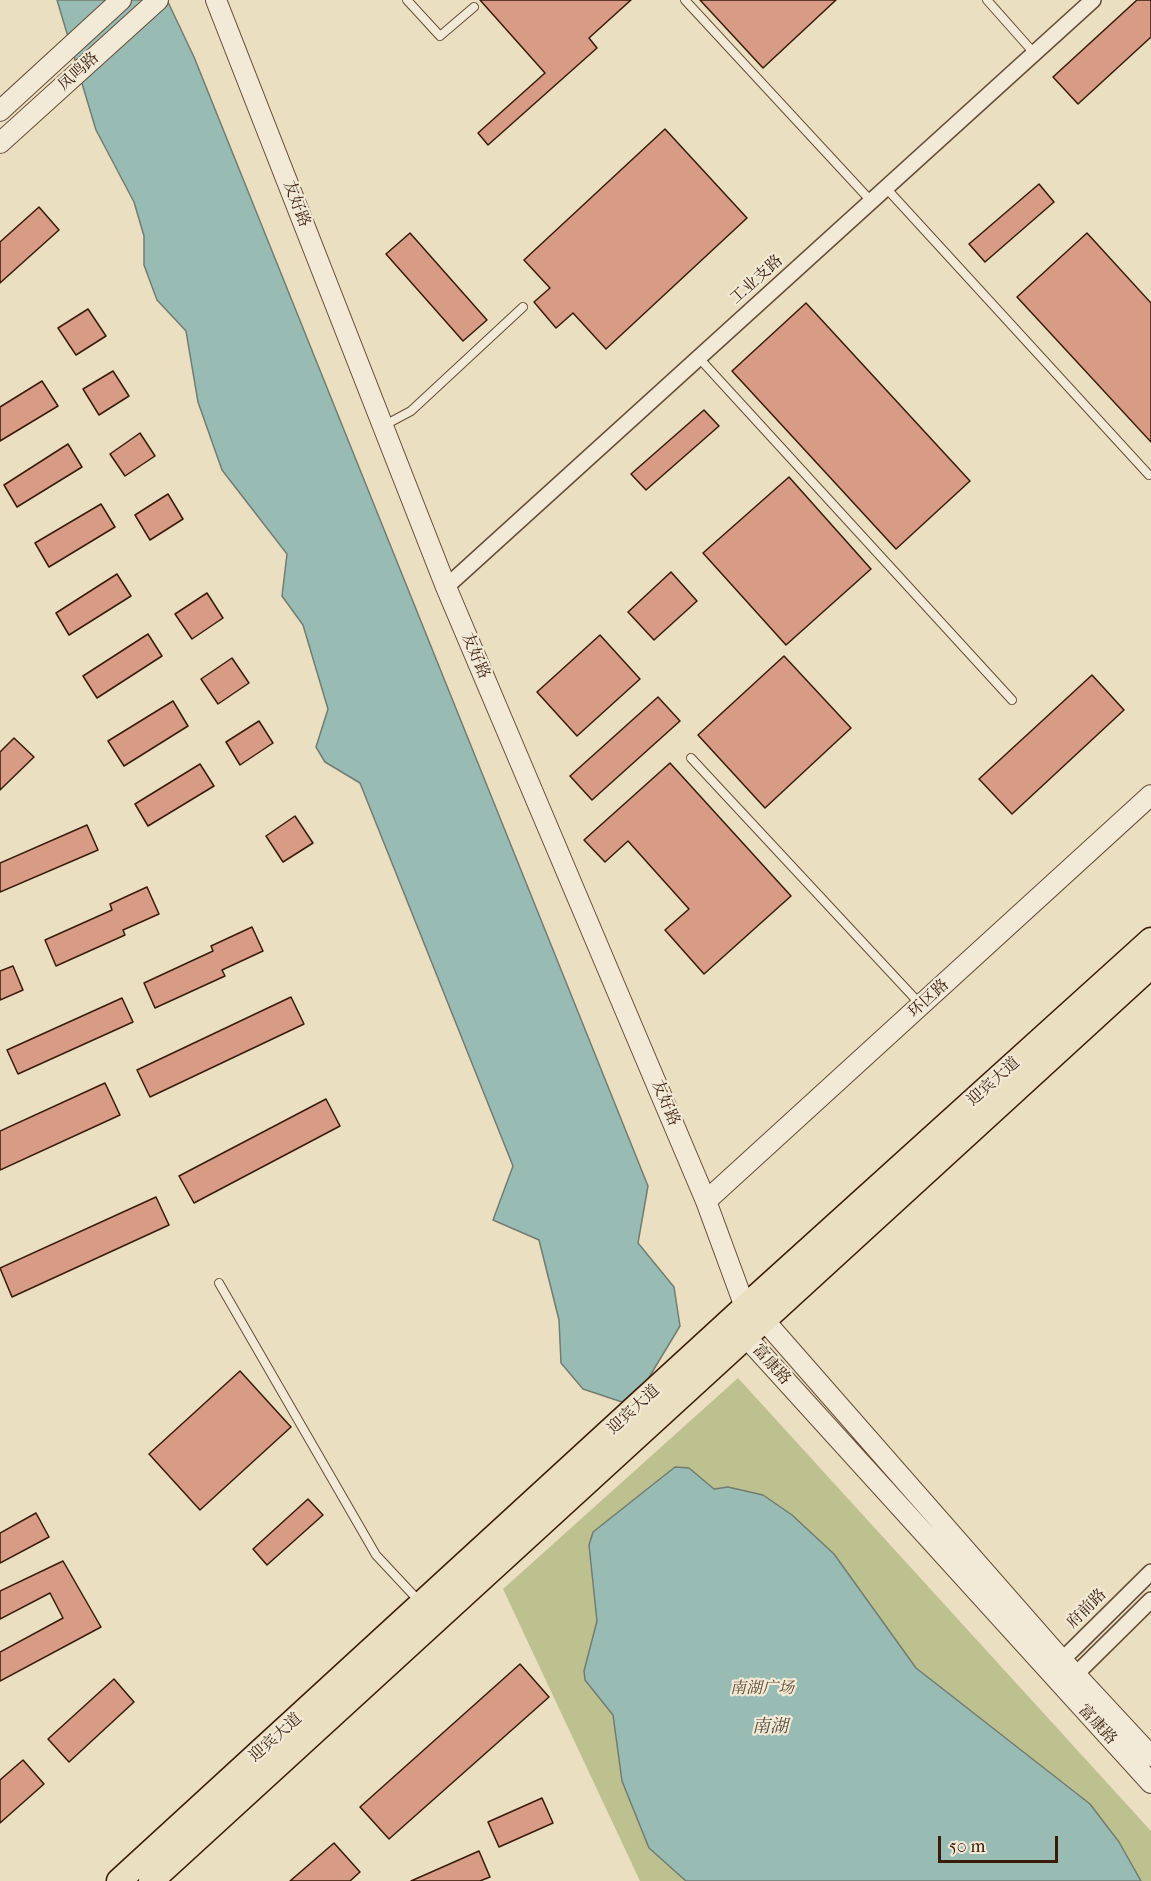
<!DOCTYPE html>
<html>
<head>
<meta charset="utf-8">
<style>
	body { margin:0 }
	#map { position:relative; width:1151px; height:1881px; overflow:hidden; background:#ebdfc2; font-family:"IM FELL French Canon",serif }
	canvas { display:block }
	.scale { position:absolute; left:938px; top:1836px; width:120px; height:27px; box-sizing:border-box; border:3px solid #381c09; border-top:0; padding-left:8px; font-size:18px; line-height:21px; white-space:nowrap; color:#381c09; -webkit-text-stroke:4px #f2ead7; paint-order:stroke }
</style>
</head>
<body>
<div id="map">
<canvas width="1151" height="1881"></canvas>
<div class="scale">50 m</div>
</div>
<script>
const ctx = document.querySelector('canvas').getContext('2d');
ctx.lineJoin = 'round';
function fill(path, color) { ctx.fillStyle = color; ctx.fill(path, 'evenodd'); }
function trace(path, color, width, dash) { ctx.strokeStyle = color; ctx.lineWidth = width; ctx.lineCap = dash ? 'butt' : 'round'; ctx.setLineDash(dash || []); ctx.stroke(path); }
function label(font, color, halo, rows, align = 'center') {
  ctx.font = font + ' "IM FELL French Canon","Noto Serif SC",serif'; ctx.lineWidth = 4.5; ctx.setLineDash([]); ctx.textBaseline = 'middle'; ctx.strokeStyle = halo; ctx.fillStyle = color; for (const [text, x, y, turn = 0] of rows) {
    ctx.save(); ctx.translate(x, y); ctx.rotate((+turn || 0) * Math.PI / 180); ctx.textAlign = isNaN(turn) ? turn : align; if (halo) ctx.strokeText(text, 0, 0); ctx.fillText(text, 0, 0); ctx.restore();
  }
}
const green = new Path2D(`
	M738,1378L1151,1831V1881H640L503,1589Z`);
const water = new Path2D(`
	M57,0H167L194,57L648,1186L638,1243L674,1287L680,1326L648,1379L622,1402L583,1389L561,1363L559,1320L539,1240L493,1220L513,1166L360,783L325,762L316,747L328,709L303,625L282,596L287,554L222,470L198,402L186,331L157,300L144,265V236L134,202L96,130Z
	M675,1467L689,1468L714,1489L728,1487L763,1495L792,1515L834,1554L916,1668L1090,1804L1119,1842L1141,1881H686L649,1848L622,1781L613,1715L585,1680L584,1671L597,1621L589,1545L593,1532Z`);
const building = new Path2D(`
	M480,0H631L589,38L597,48L488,145L478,133L545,73Z
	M700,0H836L763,68Z
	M1137,0H1151V37L1078,104L1053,77Z
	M665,129L747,218L606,349L573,313L556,328L534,302L550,288L524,260Z
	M1039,184L1054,202L985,262L969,244Z
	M39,207L59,230L0,283V242Z
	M410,233L487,320L463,341L386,254Z
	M1087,233L1151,303V442L1017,297Z
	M806,303L970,481L896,549L732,371Z
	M88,309L106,336L76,355L58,328Z
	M113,371L129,396L99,415L83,389Z
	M42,381L58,406L0,441V407Z
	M704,410L719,426L646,490L631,474Z
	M140,433L155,456L125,476L110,454Z
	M68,444L82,467L17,507L4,485Z
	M789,477L871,569L786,645L703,553Z
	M168,494L183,519L150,540L135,515Z
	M101,504L115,527L49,567L35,543Z
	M671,572L697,601L654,640L628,612Z
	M117,574L131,596L69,635L56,613Z
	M207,593L223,618L192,639L175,614Z
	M148,634L162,656L97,698L83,676Z
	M600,635L640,679L577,736L537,692Z
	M784,656L851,728L765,808L698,735Z
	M232,658L249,683L218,704L201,679Z
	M1092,675L1124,710L1012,814L979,779Z
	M658,697L680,721L592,800L570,776Z
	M173,701L188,726L124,766L108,741Z
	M259,721L273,743L240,765L226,742Z
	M14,738L34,757L0,790V752Z
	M670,763L791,896L704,974L665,930L689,909L628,841L605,862L584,840Z
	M200,764L214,786L148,826L135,804Z
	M295,816L313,843L283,862L266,836Z
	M87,825L98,850L0,892V863Z
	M147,887L159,914L123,930L125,935L56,966L45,940L112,910L110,904Z
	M252,927L263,951L222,970L225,976L155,1008L144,983L213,951L211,946Z
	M13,966L23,990L0,1000V971Z
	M291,997L304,1024L150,1097L137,1070Z
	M122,998L133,1022L18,1074L7,1050Z
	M105,1083L120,1115L0,1170V1131Z
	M326,1099L340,1126L194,1203L179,1176Z
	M156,1197L169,1225L12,1297L0,1268Z
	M240,1371L291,1427L200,1510L149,1454Z
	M308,1499L323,1515L267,1565L253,1549Z
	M36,1513L49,1537L0,1563V1533Z
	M63,1561L101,1627L0,1681V1652L63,1618L50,1593L0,1619V1591Z
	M520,1664L549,1697L389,1839L360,1807Z
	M114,1679L134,1702L69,1762L48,1739Z
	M23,1760L44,1784L0,1823V1780Z
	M542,1798L553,1823L499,1847L488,1822Z
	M334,1843L360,1872L350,1881H290Z
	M479,1851L490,1877L480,1881H411Z`);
const service = new Path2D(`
	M407,0L440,36L474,7
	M685,0L871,201
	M987,0L1034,53
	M886,188L1149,475
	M699,358L1012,700
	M383,426L411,411L523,307
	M691,758L921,1005
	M219,1283L376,1555L419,1601`);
const minor = new Path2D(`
	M446,587L1093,0
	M1055,1667L1151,1572
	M1069,1681L1151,1600`);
const tertiary = new Path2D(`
	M216,0L446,587L706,1201L745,1307L746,1337L1151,1783
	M0,111L121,0
	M0,143L158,0
	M706,1201L1151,795
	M752,1312L764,1320L1062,1660L1151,1756`);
const primary = new Path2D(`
	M119,1881L745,1307L1151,940
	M151,1881L1151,966`);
const streetNames = [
	["凤鸣路",79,72,-42],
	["友好路",296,204,69],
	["工业支路",757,280,-42],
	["友好路",475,656,67],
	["环区路",929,999,-42],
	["迎宾大道",994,1082,-42],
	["友好路",665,1103,67],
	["富康路",771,1365,48],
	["迎宾大道",634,1410,-43],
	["府前路",1087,1609,-45],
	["富康路",1097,1725,47],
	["迎宾大道",276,1738,-42]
];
const parkNames = [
	["南湖广场",762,1689]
];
const waterNames = [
	["南湖",770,1728]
];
fill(green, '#bdc08f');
fill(water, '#98bcb4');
trace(water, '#727c70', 1.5);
fill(building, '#d79b86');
trace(building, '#381c09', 1.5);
trace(service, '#654d37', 10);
trace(minor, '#654d37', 18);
trace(tertiary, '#654d37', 22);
trace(primary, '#381c09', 27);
trace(service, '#f2ead7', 8);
trace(minor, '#f2ead7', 15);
trace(tertiary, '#f2ead7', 20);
trace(primary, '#ebdfc2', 24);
label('16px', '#381c09', '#f2ead7', streetNames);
label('italic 16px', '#604d31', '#f2ead7', parkNames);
label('italic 18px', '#554c3c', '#f2ead7', waterNames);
</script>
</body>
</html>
